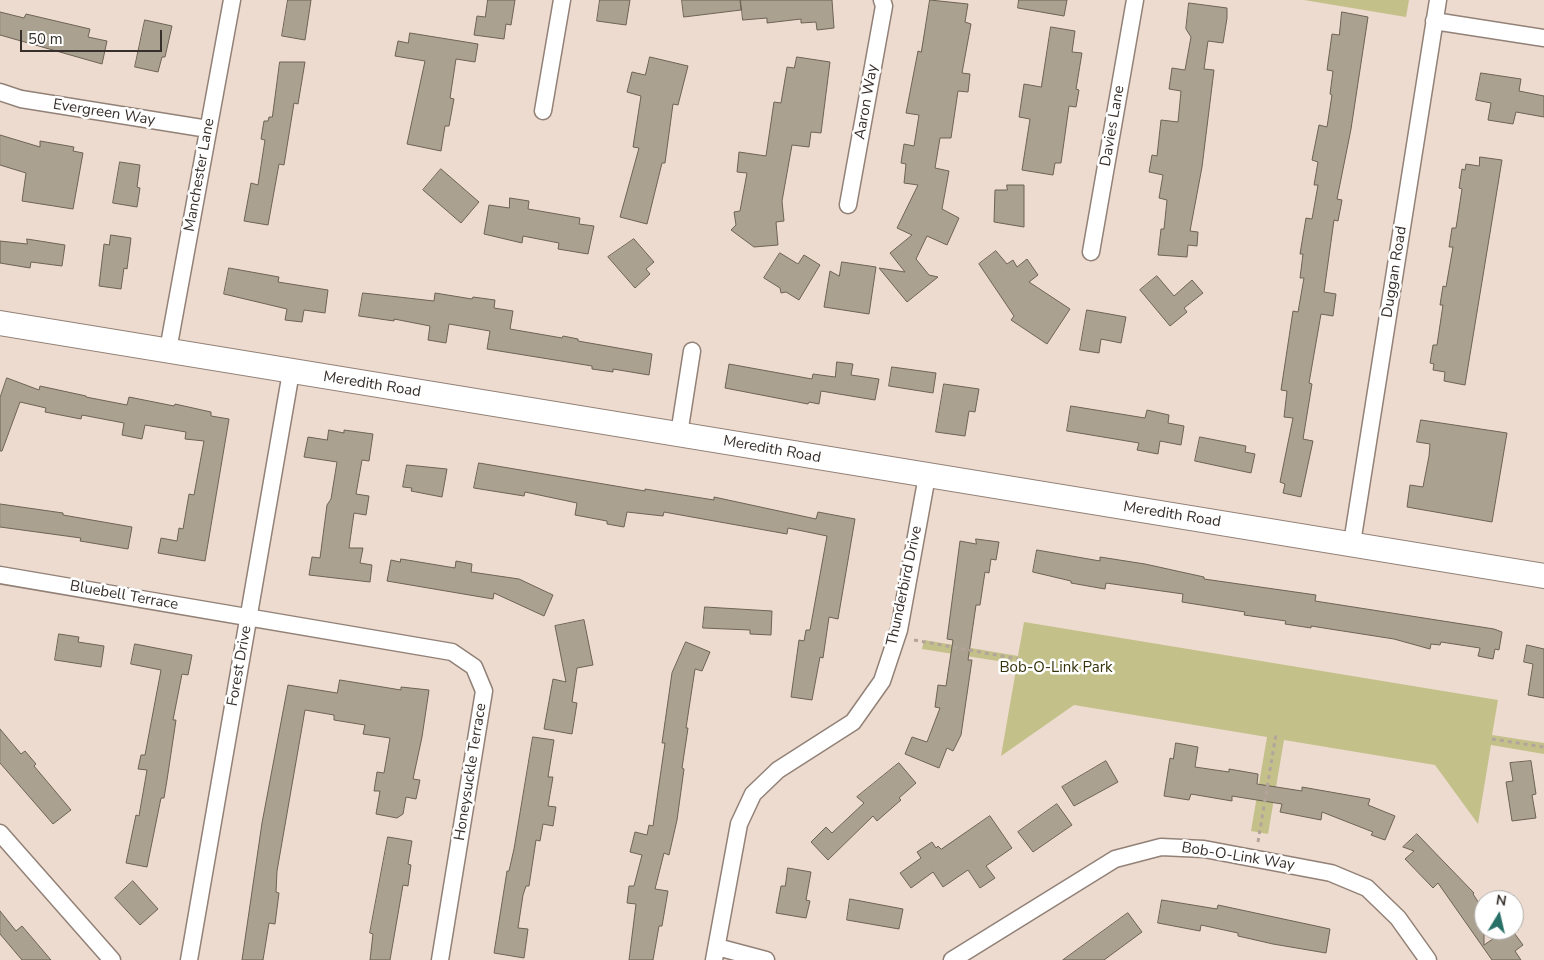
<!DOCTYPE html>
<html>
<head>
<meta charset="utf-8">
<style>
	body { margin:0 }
	#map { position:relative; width:1544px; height:960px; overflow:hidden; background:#eddbcf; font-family:"Nunito Sans",sans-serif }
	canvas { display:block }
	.north { position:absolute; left:1474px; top:890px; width:50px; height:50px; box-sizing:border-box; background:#fff; border:1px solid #afacaa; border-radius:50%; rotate:9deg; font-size:14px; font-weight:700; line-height:20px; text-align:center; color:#362f2b }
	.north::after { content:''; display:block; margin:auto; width:18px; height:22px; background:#297168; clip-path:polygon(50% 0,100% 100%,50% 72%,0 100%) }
	.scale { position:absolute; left:20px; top:30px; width:142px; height:22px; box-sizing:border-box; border:2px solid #362f2b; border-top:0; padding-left:6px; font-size:15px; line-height:18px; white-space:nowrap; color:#362f2b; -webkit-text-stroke:4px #fff; paint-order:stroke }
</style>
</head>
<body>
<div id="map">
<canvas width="1544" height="960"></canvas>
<div class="north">N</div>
<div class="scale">50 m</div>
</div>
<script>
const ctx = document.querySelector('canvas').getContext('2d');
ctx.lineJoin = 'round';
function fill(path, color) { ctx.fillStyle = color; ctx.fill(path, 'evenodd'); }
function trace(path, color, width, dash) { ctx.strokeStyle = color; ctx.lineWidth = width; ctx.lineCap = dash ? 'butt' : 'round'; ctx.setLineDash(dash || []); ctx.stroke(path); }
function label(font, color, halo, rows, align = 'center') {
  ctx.font = font + ' "Nunito Sans",sans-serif'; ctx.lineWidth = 5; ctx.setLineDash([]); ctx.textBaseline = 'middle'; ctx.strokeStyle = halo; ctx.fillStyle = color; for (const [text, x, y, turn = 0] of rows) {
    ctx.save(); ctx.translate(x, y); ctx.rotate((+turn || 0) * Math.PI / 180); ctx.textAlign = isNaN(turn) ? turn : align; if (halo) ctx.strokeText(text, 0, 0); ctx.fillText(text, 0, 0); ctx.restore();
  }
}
const green = new Path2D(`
	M1304,0H1409L1406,17Z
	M1024,622L1498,700L1492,735L1544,743V754L1491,745L1478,824L1435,765L1284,740L1268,834L1251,831L1267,737L1074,705L1001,756L1017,664L922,649L924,640L1018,656Z`);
const building = new Path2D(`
	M288,0H311L305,40L282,36Z
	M488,0H515L511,25L506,24L504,39L474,35L477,16L485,17Z
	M600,0H630L626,25L597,21Z
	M682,0H740L741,10L684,17Z
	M741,0H832L834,28L817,30L816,22L801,23V19L767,23V18L743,20Z
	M930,0L968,4L965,22L971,24L962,73L970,74L968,92L958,91L951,138H940L935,168L949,171L942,209L959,218L947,245L927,236L916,259L929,275L938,277L907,302L879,268L905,272L890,253L912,235L897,228L918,185L904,183L906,164L901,163L904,144L914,146L919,115L906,113L918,51L921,52Z
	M1019,0H1067L1064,16L1018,8Z
	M1189,3L1227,8V18L1223,43L1208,41L1204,69L1214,70L1202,167L1190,231L1198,232L1197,246L1188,245L1187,257L1158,255L1161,229H1164L1167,200L1159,198L1163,175L1149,172L1152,155L1157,156L1161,120L1178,122L1181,91L1169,89L1172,68L1185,70L1191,37L1186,29Z
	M0,12L24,18L26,14L90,29L88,37L107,41L102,64L0,35Z
	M1342,12L1368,17L1351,129L1337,199L1342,200L1338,221L1334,220L1324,292L1336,294L1333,316L1321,314L1309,383L1312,384L1303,439L1313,441L1301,497L1283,493L1285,484L1280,482L1293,418L1284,417L1287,391L1281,390L1293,311L1298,312L1304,278H1300L1303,254H1300L1306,218L1312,219L1318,185H1314L1318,162L1312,160L1319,125L1327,127L1332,95L1330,94L1333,71L1327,70L1332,34L1339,35Z
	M145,20L172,26L165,57H162L158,72L135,67Z
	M1051,27L1075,31L1072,52L1082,53L1076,89L1079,90L1076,107L1069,106L1061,163H1055L1053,175L1022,170L1030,119L1019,117L1024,84L1041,87Z
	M410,33L478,44L475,62L456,59L450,98L454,99L449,126H445L441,151L407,144L425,61L395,56L398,41L408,43Z
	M650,57L688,66L678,105L673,104L665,163H662L647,224L620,217L639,148L633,147L641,96L627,92L632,72L645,75Z
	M797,57L830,62L821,133L811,132L809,147L792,145L782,201L784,221L776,222L778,245L754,247L731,230L736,225L734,212L740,211L747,173L737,172L739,152L766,156L774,102L781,103L787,67L794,68Z
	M280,62H305L298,104L294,103L284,165L279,164L268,225L244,221L251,183L258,185L265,140L261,139L264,121H268L269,117H272Z
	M1481,73L1521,79L1519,91L1544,96V117L1516,112L1513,124L1488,120L1491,103L1476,100Z
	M0,135L40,147V141L74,147L73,151L83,153L73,209L22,201L26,173L0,165Z
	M1480,157L1502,160L1465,385L1444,381L1445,372L1433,370L1434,364L1430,363L1433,345H1437L1443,305H1440L1443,286L1446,287L1453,247H1449L1452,228H1456L1462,189L1459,188L1462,169L1465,170L1466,164L1479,166Z
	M120,162L140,165L137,187L140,188L137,207L113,203Z
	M441,169L479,202L461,223L423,190Z
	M1007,185H1024V227L994,222L995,190H1007Z
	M510,198L529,201L528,209L580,218L579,224L594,226L588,254L558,249L559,243L523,236L522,243L484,234L489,205L509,208Z
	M111,235L131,238L127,269L124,268L121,289L99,286L104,244L109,245Z
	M27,239L65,245L62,266L31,262L30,268L0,263V241L27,244Z
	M634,239L654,262L646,269L650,274L635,288L608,257Z
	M996,251L1007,264L1013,260L1017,267L1027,259L1038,275L1029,282L1070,309L1047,344L1011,320L1014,316L979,264Z
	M780,253L798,264L804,255L820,265L799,300L786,292L781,293L780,288L764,278Z
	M842,262L876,267L869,314L824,307L830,271L839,276Z
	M229,268L279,277L278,282L328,290L325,313L304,310L302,322L285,320L287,309L224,294Z
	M1157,276L1174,296L1192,280L1203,293L1184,308L1187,312L1170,326L1140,290Z
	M363,293L434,301L435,293L472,299L473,297L495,300L494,308L513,311L510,329L562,338L563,336L578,339V341L652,354L649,375L613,369V372L592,369V366L487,349L490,331L449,324L446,343L428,340L430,326L394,319V321L359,316Z
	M1087,310L1126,317L1121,343L1101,339L1099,353L1080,350Z
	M837,362L853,364L851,375L879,379L875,400L821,391L819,404L809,402L808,404L725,388L729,364L812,379L813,374L835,377Z
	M892,367L936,373L933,393L889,386Z
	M7,378L39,390L40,386L86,396V397L127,405L129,397L174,406L175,404L211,412V416L229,419L205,561L158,553L161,538L177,541L179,528L183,529L189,494L194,495L204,441L185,439L186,432L145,425L142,439L122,435L124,423L82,415L81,419L45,412L46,408L20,402L2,451H0V398Z
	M944,384L979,389L975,412L969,411L965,436L936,432Z
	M1071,406L1145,418L1147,410L1169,415L1168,423L1184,426L1181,445L1160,441L1158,454L1137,450L1139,443L1067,431Z
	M1421,420L1507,433L1492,522L1407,507L1410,485L1423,487L1429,456L1430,444L1417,442Z
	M329,430L344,433V430L373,434L369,461L362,460L356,494L369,496L366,515L354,513L349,548H363L360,563L372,565L370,582L309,575L312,557L320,558L327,505L331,499L337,462L304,457L308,437L327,440Z
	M1200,437L1246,446L1245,452L1255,454L1251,473L1195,461Z
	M479,463L645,491V489L714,500V497L816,519L818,512L855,519L838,619L829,617L823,658L820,657L812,700L791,697L799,640L804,641L806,630H810L827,536L788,528L787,534L664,512L663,516L627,512L624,527L607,524V521L575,515L577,503L525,492L524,496L474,488Z
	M407,465L447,469L442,497L411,491L412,488L403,487Z
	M0,504L63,513V515L132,527L128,549L80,541L81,538L0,527Z
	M976,539L999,542L996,560L991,559L989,573L985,572L980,605H976L968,660H972L961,735L953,751L947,748L939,768L905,754L912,737L927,742L940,708L935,707L938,685L946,686L953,640L947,639L960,541L976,544Z
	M1037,550L1100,561V557L1145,564L1204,577V579L1316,595L1315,601L1494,629L1502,632L1499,650L1495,649L1493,659L1478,656L1480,648L1441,642L1440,645L1431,644L1430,649L1394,639L1311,626V628L1285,624L1286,621L1244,615L1245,612L1182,602L1183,594L1106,583L1105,589L1071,583V581L1033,572Z
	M401,559L455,568L456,561L472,564L471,572L519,579L553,595L544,616L494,593L493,599L387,581L391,560L400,562Z
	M705,607L772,611L771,635L750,634V630L703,628Z
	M584,620L593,665L577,668L572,702L577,703L572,734L544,729L553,679L566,682L555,626Z
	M59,634L79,637L78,642L104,646L101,667L55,660Z
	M686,642L710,652L702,671L695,669L686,728H688L682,768L684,769L677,820L669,855L664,853L655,889L668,891L662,926H659L653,960H629L636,904L627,903L629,886H634L642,855L630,852L635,832L647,835L649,825L653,826L665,743H662L672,673Z
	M135,644L192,655L188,675L182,674L173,720H176L167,780L164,798H161L147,867L126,863L136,815L139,816L147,770L138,769L141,755H145L161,670L131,664Z
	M1527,645L1544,649V698L1528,695L1533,664L1524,662Z
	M340,680L401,690V687L429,690L422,737L413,779L420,780L416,799L406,797L403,814L397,818L376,814L380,791H374L377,772L384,773L390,738L363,734L365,725L334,720V715L305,710L277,871L276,892L279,893L275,924L269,923L263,960H242L262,823L288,685L337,693Z
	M0,729L21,754L25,751L36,764L34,766L71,810L53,824L0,763Z
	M533,737L554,740L548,777H553L548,806L556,807L553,826L543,824L540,841L536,840L529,886H526L523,895L518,928L528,929L524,958L494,953L507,871H509L514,849Z
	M1176,743L1198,747L1195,767L1229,772V769L1258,774L1257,784L1302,791V787L1370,799L1368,805L1395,816L1385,840L1371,835L1373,832L1322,812L1321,820L1280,812L1282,804L1232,796V801L1191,794L1189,800L1164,796L1170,758L1173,759Z
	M1106,761L1118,782L1074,806L1062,787Z
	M1531,761L1536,794L1532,795L1536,818L1512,821L1506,782L1513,781L1510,763Z
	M899,763L916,783L899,798L901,800L877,821L873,816L828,860L811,842L826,827L832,833L864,803L857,797Z
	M1057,804L1072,825L1033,852L1018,832Z
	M990,816L1012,848L986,866L995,878L980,888L968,870L943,887L933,872L911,888L900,873L921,858L917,852L932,842L936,848L938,846L941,849Z
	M1417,834L1474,893L1473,894L1484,911V945L1506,930H1512L1523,945L1515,951L1521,960H1492L1438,883L1433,888L1405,859L1414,851L1403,847Z
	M388,837L412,841L408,864L411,865L408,886L403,885L390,960H370L373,934L370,933Z
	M788,868L811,872L806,900L810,901L806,918L776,913L781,886H785Z
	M133,881L158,909L140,925L115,898Z
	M850,899L903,909L899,929L847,920Z
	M1162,900L1217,909L1218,905L1330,929L1326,953L1273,944L1238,936V933L1201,925L1200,931L1158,923Z
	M0,911L16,931L22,926L51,960H22L0,934Z
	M1128,913L1142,932L1104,960H1063Z`);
const path = new Path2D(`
	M914,640L1018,659
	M1492,739L1544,747
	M1258,842L1276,734`);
const street = new Path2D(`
	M1434,21L1544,38
	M0,92L21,99L208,129
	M543,111L562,0
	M848,205L884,6L882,0
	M1091,252L1135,0
	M168,350L232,0
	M679,434L692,351
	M1352,543L1438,0
	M0,575L452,652L474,667L484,691L440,960
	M0,833L112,960
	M717,947L766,960
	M189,960L291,372
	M714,960L739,824L753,794L778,770L853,722L882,681L899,630L927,476
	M952,960L1115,859L1161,847L1204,849L1331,873L1367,888L1398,918L1428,960`);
const secondary = new Path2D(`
	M0,323L1544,576`);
const streetNames = [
	["Aaron Way",867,102,-80],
	["Evergreen Way",104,113,9],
	["Davies Lane",1113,126,-80],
	["Manchester Lane",200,175,-80],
	["Duggan Road",1395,272,-81],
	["Meredith Road",372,385,9],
	["Meredith Road",772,450,10],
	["Meredith Road",1172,515,9],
	["Thunderbird Drive",905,586,-78],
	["Bluebell Terrace",124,596,10],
	["Forest Drive",240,666,-80],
	["Honeysuckle Terrace",471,772,-81],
	["Bob-O-Link Way",1238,857,9]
];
const parkNames = [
	["Bob-O-Link Park",1056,668]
];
fill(green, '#c3c089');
fill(building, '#aba191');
trace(building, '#6d6355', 1);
trace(street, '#928177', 19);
trace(secondary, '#928177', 26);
trace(path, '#b4a59c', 3, [4, 4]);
trace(street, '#fff', 16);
trace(secondary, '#fff', 24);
label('15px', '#362f2b', '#fff', streetNames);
label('15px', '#36330c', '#fff', parkNames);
</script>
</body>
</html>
